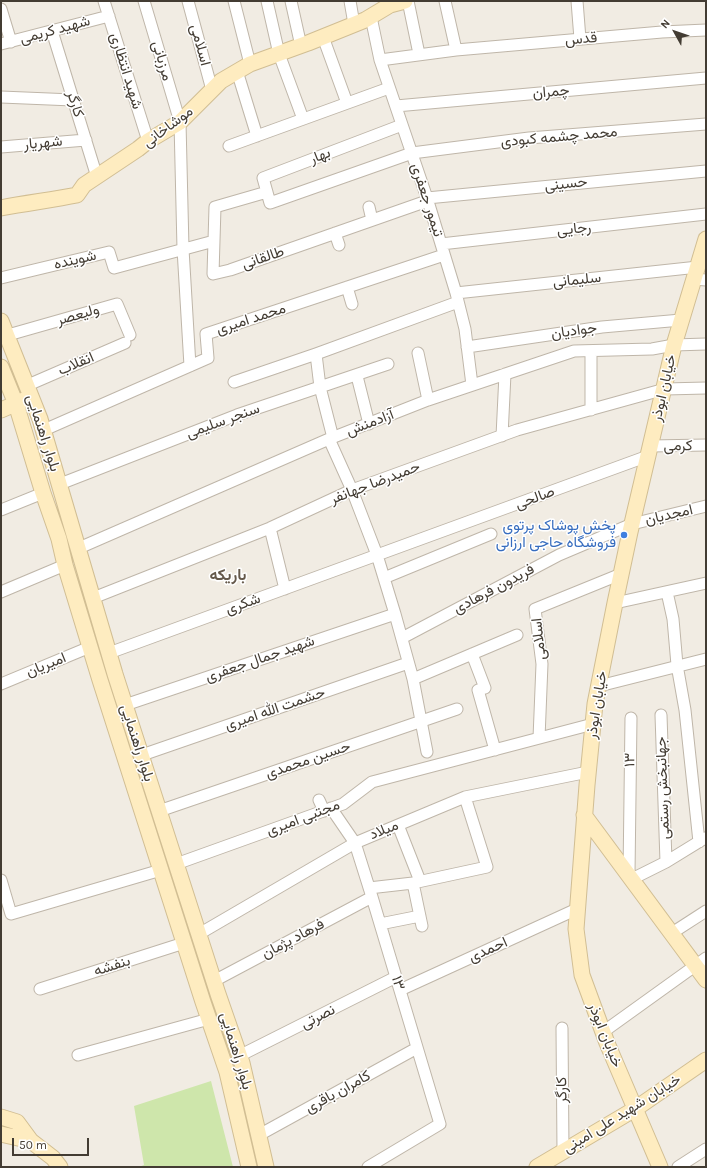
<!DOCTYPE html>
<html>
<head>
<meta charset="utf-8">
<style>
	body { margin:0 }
	#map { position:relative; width:707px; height:1168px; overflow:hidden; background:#f1ece3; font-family:Karla,sans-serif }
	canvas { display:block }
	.frame { position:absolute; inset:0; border:2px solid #433c33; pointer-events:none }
	.north { position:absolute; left:655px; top:12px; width:40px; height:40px; -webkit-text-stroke:3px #fff; paint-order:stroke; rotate:310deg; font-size:11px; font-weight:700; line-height:16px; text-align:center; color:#433c33 }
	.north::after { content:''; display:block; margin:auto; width:14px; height:18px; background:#433c33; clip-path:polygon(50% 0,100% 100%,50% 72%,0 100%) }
	.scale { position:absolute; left:12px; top:1138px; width:77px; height:18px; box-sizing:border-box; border:2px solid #433c33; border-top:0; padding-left:5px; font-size:12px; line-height:14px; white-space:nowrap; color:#433c33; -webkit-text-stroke:3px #fff; paint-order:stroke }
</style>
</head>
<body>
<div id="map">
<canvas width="707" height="1168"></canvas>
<div class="frame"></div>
<div class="north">N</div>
<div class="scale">50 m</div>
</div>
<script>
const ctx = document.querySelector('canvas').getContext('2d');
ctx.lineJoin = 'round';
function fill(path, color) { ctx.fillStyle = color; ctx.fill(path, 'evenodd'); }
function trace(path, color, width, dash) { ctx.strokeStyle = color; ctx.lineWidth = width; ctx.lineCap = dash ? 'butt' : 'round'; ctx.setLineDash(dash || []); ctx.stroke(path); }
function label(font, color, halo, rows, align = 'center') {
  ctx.font = font + ' Karla,Vazirmatn,sans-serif'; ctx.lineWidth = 3; ctx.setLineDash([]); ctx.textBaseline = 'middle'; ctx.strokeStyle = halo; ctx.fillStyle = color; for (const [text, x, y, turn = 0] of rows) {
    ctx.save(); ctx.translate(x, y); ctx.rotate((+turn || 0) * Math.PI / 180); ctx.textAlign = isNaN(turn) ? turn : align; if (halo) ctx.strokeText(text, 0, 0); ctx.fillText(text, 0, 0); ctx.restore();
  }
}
const green = new Path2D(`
	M211,1081L233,1167H139L144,1165L134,1106Z`);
const street = new Path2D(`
	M104,1L148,141
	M144,1L180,122L183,249L190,366
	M188,1L212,90
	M234,1L250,64
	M267,1L279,54L303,119
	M291,1L301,46
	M350,1L354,24
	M408,1L419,54
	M445,1L456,50
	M577,1L580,39
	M1,9L11,42
	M371,17L380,60L427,198L456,293L465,329L472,385
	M52,31L97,177
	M323,37L347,103
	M1,44L109,16
	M380,60L456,50L662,32L706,30
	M237,71L257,136
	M1,97L73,100
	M396,106L706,78
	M402,125L263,178L270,203L412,153L529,138L706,124
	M229,146L389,88
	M1,147L86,140
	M267,192L215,207L213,274L230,270L427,201
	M427,198L706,171
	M369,207L372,220
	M335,233L339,245
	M441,244L706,214
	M1,278L109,252L114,268L214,241
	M694,279L706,280
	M347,287L352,304
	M456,293L698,267
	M8,335L117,304L130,335
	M467,347L602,327L681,320
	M591,351V410
	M418,353L428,400
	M316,354L320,387L333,438
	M357,376L369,424
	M234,382L316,354L458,302
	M28,385L125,343
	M44,430L208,358L206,334L444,255
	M502,436L505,374
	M329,439L352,490L377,555L395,614L413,679L427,752
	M651,446L706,445
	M60,484L237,415L388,364
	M1,510L43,493
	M270,528L285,589
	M79,548L329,439L428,400L574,351L652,349L674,345L706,344
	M384,578L491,534
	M1,592L65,565
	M667,592L673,619L677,665L685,710L699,842
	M93,598L270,528L352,490L517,430L665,389L706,388
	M615,603L706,583
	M402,638L559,555L632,524L706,506
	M109,653L648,456
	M472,654L485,688L478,690L495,750
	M413,679L517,635
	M1,684L90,647
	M599,686L706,659
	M125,705L395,614
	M661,715L666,862
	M539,738L542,664L535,609L621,574
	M142,755L408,663
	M319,800L324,811
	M331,808L355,843L372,897L440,1124L368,1167
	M159,811L457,709
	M398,825L420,881
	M176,864L343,804L372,782L593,724
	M629,874L631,718
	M632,879L666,862L705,838
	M1,880L11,914L161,870
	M369,888L413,883
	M380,924L420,916
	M422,926L413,883L487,867L465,797
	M672,933L706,911
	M199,934L355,843L465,797L588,772
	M214,981L372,897
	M40,989L184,943
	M400,990L577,909
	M562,1028L563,1152
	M603,1032L706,958
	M78,1055L209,1019
	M239,1056L396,977
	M259,1135L417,1048
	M678,1167L706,1149`);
const secondary = new Path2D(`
	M1,208C26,203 52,200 77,195L84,185L138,149L148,141L180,122L221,81L250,64L308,43L365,20L390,5L405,1
	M1,321L40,419L115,674L218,994L242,1063L266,1167
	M1,367L16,404L43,493L59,539L65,565L100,680L203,1002L227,1072L249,1167
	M1,410L24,400
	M584,815L706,980
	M1,1117L17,1122L31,1141L53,1158L60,1167
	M1,1134L31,1141
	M537,1167L635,1109L706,1060
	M660,1167L607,1043L582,975L576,929L587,785L595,704L615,603L630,532L674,345L706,239`);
const markers = [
	[624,535,4,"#3f7fe0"]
];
const streetNames = [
	["شهید کریمی",55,30,-15],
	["قدس",581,39,-5],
	["اسلامی",200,45,75],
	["مرزبانی",162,61,74],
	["شهید انتظاری",126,71,73],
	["چمران",551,92,-5],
	["کارگر",75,104,73],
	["موشاخانی",168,127,-37],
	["محمد چشمه کبودی",559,137,-5],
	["شهریار",43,143,-5],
	["بهار",320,156,-21],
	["حسینی",566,184,-6],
	["تیمور جعفری",427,200,72],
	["رجایی",574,229,-6],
	["طالقانی",263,258,-19],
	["شوینده",75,260,-13],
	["سلیمانی",577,280,-6],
	["ولیعصر",78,315,-16],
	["محمد امیری",251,319,-18],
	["جوادیان",574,331,-8],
	["انقلاب",76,364,-23],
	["خیابان ابوذر",664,388,-77],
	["سنجر سلیمی",223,421,-20],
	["آزادمنش",370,423,-21],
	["بلوار راهنمایی",43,433,72],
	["کرمی",678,446,-1],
	["حمیدرضا جهانفر",375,483,-21],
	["صالحی",535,498,-20],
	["امجدیان",669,515,-13],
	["فریدون فرهادی",494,589,-28],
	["شکری",243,604,-20],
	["اسلامی",539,639,-96],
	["شهید جمال جعفری",260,659,-19],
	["امیریان",46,665,-22],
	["خیابان ابوذر",597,705,-81],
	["حشمت الله امیری",275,709,-19],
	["بلوار راهنمایی",137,743,72],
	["حسین محمدی",308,760,-19],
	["۱۳",630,760,-89],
	["جهانبخش رستمی",663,788,-92],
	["مجتبی امیری",303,818,-21],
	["میلاد",384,830,-22],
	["فرهاد پژمان",293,939,-28],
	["احمدی",488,950,-24],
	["بنفشه",112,966,-18],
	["۱۳",398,983,73],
	["نصرتی",318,1017,-27],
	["خیابان ابوذر",605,1035,68],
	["بلوار راهنمایی",236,1051,73],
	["کارگر",562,1090,-91],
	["کامران باقری",338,1092,-29],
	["خیابان شهید علی امینی",622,1114,-32]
];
const shopNames = [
	["پخش پوشاک پرتوی",616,526],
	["فروشگاه حاجی ارزانی",616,543]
];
const neighbourhoodNames = [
	["باریکه",228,575]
];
fill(green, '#cee6ab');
trace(street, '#bfb6a9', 13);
trace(secondary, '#d1be93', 17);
trace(street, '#fff', 11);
trace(secondary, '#feecc0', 15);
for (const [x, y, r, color] of markers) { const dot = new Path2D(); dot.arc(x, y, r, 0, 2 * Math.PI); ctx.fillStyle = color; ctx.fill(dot); trace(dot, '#fff', 1.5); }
label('15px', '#433c33', '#fff', streetNames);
label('15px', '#366cbe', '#fff', shopNames, 'right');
label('bold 16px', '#65594b', '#fff', neighbourhoodNames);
</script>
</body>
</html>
